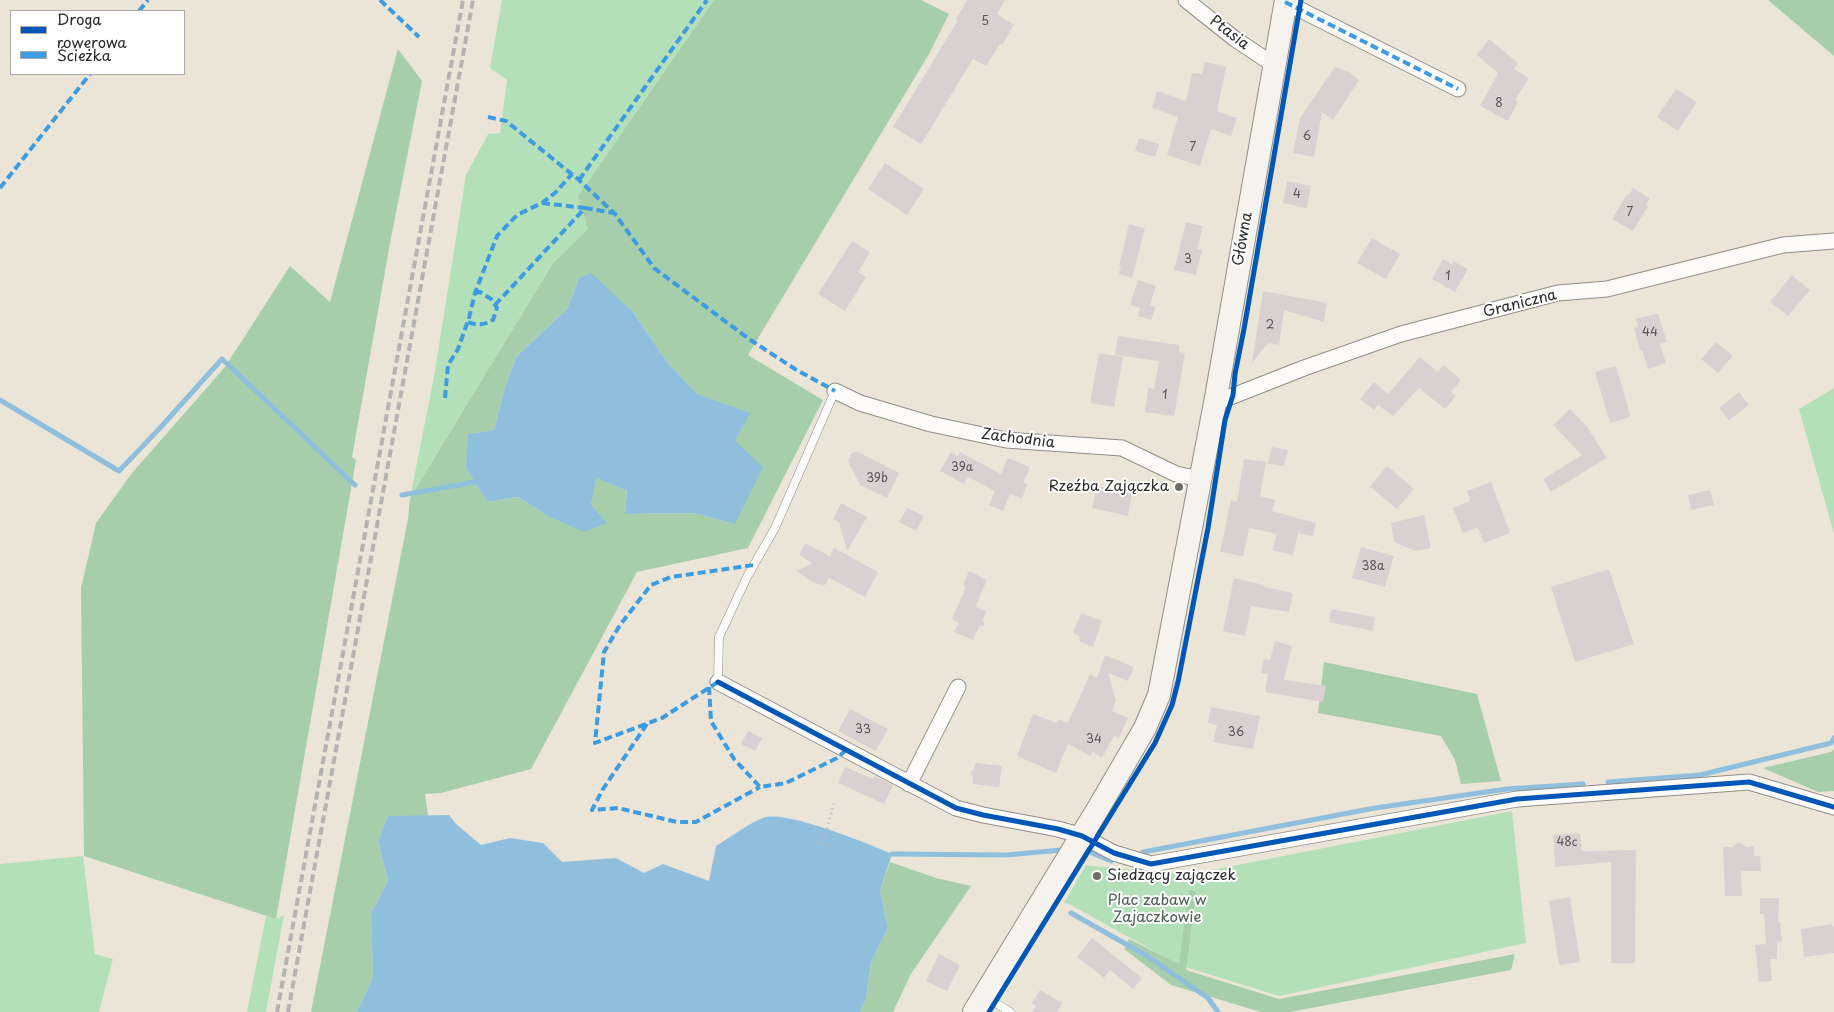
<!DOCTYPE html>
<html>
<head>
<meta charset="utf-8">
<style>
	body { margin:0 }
	#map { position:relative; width:1834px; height:1012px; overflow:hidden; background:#ebe5d8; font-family:"Playpen Sans",sans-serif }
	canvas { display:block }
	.legend { position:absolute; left:10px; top:10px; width:175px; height:65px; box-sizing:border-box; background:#fff; border:1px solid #aaa; margin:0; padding:6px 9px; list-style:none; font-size:15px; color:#2b2b2b }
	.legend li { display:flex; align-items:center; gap:10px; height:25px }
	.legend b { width:25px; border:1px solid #aaa }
</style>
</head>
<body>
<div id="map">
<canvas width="1834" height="1012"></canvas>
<ul class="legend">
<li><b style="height:6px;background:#0057b8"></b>Droga rowerowa</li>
<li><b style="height:6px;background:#3d9ce1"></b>Ścieżka</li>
</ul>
</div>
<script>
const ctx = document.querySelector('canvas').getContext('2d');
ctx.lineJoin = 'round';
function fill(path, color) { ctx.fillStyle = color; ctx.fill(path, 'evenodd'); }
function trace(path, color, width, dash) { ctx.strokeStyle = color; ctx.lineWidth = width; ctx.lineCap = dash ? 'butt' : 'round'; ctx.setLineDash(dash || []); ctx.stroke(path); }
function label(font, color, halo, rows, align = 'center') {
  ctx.font = font + ' "Playpen Sans",sans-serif'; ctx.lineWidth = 4; ctx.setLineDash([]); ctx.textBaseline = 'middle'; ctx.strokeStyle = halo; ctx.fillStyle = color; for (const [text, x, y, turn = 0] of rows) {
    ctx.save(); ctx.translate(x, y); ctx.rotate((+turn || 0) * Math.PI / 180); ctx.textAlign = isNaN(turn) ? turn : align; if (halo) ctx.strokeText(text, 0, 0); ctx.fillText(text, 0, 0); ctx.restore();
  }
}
const green = new Path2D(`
	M502,0H714L578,196L589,229L553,263L410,498L434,377L466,175L488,134L500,133L507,80L490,68Z
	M1834,388V534L1799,409Z
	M1512,811L1526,943L1279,996L1179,965L1069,904L1064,903L1086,865L1091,866L1181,874L1202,872Z
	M83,856L95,954L113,959L99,1012H0V864Z
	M284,915L266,1012H247L266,916L276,919Z`);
const forest = new Path2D(`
	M714,0H921L949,14L929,54L748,355L823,400L748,548L637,572L531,769L441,793L425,794L428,816H388L378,841L388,881L371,913L373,977L357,1012H311L408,519L410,498L553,263L588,229L578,196ZM579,278L633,312L667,362L697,394L735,441V524L693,513L625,514L627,491L595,477L591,505L548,516L518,497L487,502L466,468L469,434L494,430L503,394L516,357L567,309Z
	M1768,0H1834V56Z
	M398,49L422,81L391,238L352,457L356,460L276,919L84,856L81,588L96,523L132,473L225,367L290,266L330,302Z
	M1324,662L1477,694L1501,781L1461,784L1455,760L1441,736L1318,713Z
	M1834,749V791L1818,792L1763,768L1831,752Z
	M890,862L936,878L971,886L911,974L893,1012H860L866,999L871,962L888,928L880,891Z
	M1189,890L1196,892L1186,970L1279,999L1515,954L1511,970L1290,1012H1261L1171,985L1124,949L1129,939L1179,964Z`);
const water = new Path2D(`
	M591,273L633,312L667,362L697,394L750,413L735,441L763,467L735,524L693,513L625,514L627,491L596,478L591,505L607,523L584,532L548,516L518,497L487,502L466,468L468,434L494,430L503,394L516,357L567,309L579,278Z
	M449,815L456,824L481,845L510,838L543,843L562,862L616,858L644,873L663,864L709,881L716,846C731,837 746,825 763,818C784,809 869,844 892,854L880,891L888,928L871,962L866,999L860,1012H357L373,977L371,913L388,881L378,841L388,816Z`);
const stream = new Path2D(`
	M0,400L119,471L160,428L222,359L355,485
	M402,495L475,482
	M1608,782L1700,775L1831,743L1834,738
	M1143,852L1375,808L1507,789L1583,784
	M1092,853L1111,861
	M892,854L1006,855L1062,850
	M1071,913L1147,956L1208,998L1218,1012`);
const building = new Path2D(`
	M967,0H1005L997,14L1014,25L1002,45L1000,44L986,66L973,59L921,144L893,127L958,20L956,19Z
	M1489,39L1518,63L1514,69L1529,78L1515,100L1518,102L1508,121L1480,106L1498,73L1477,55Z
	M1205,62L1226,67L1217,111L1237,118L1231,136L1211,129L1200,166L1167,155L1178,117L1152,108L1157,91L1186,101L1192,73L1202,74Z
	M1335,67L1349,72L1359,80L1333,120L1322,112L1314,157L1293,153L1300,118Z
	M1676,89L1697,102L1678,131L1657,117Z
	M1139,138L1159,144L1155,157L1135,151Z
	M885,163L924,189L907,215L868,189Z
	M1287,181L1311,186L1307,208L1283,203Z
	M1633,188L1650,198L1646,205L1648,206L1633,231L1612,219L1627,194L1629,195Z
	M1186,222L1203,226L1197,249L1202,250L1196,275L1174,270Z
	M1129,224L1145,228L1132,278L1119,274L1121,266H1119Z
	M1372,238L1400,254L1386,279L1357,263Z
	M852,241L870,252L858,272L866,277L845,311L818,294Z
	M1443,259L1452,264L1453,261L1468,269L1455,292L1432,279Z
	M1792,275L1810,290L1788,316L1770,302Z
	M1138,280L1156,286L1150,305L1156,307L1151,320L1138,316L1140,308L1130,305Z
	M1263,291L1327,303L1324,322L1284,310L1279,345L1268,343L1252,363Z
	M1658,313L1667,342L1660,344L1666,363L1648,369L1642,350L1640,351L1634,328L1638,327L1636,319Z
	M1118,336L1179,345V352L1185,353L1174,416L1145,412L1148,388L1154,389L1159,361L1115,355Z
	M1716,342L1733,356L1718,373L1701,359Z
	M1099,353L1123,357L1114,407L1090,403Z
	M1420,357L1438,372L1444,365L1461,380L1451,392L1456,396L1445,409L1419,388L1393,416L1378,405L1374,410L1360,399L1374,382L1388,394Z
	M1616,366L1631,417L1610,423L1595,372Z
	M1739,392L1749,405L1729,420L1719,408Z
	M1570,409L1587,427L1607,458L1551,492L1543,479L1582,455L1553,425Z
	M1272,447L1288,450L1284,466L1268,464Z
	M858,452L899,473L887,498L860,485L848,461L852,453Z
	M951,452L958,456L960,452L1001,474L1008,458L1030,467L1023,483L1027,484L1022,499L1010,494L1003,511L989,505L995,491L968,477L964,484L940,471Z
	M1244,459L1266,462L1260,496L1275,500L1272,511L1316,523L1313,536L1298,533L1293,555L1272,550L1277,534L1249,528L1243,556L1220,552L1231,500L1237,502Z
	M1387,466L1414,489L1397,509L1370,487Z
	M1491,482L1510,533L1484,543L1478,527L1463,533L1453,508L1470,501L1467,491Z
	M1097,486L1132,493L1128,516L1092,508Z
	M1710,490L1714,505L1691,510L1688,495Z
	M841,503L867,517L847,551L839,522L833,519Z
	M907,508L924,516L916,531L899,522Z
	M1424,515L1431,548L1415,551L1394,542L1391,523Z
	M805,543L830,556L834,548L878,572L865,597L829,578L825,585L818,584L810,581L797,571L812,563L799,555Z
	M1361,547L1394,556L1385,587L1352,578Z
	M1609,569L1634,644L1575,662L1551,587Z
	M969,571L987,580L975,607L986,611L983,620L985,625L979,627L973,640L954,632L959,623L952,619L966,587L963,585Z
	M1234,578L1264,585V587L1293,593L1289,612L1251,606L1245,636L1223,631Z
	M1331,609L1375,617L1373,631L1329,622Z
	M1081,613L1102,621L1093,647L1079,641L1080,636L1073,633Z
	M1275,641L1292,646L1284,680L1326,686L1323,702L1265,692L1268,674L1261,673L1264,659L1270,660Z
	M1105,655L1134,667L1128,681L1108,673L1116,701L1112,711L1128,718L1119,738L1114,736L1102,758L1093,752L1090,756L1068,744L1056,773L1017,756L1033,714L1057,723L1058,719L1068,723L1090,674L1097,678Z
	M1211,707L1260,716L1253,749L1213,742L1217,725L1208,723Z
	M850,709L888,729L876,751L838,731Z
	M748,731L762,738L755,751L741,744Z
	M975,763L1002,766L999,787L973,784V777L970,773L974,769Z
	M845,767L873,779L874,776L893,785L884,804L838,783Z
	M1580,833L1582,851L1636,850L1635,963H1611V862L1555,867L1553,835Z
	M1739,842L1747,847L1754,846V856H1760L1761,871H1741L1742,896H1725L1723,847H1732Z
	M1570,897L1580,962L1559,965L1549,901Z
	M1760,898H1779L1778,922H1780L1782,941L1777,942V959H1770L1772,981L1759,982L1755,945L1766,944L1764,914H1760Z
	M1832,924V927L1834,926V953L1804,957L1801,929Z
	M1092,938L1142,978L1133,989L1110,970L1104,978L1077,957Z
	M939,954L960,965L947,991L926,981Z
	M1040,990L1062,1003L1057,1012H1032L1036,1006L1032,1003Z`);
const path = new Path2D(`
	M816,842L831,846
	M823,843L834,803`);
const lane = new Path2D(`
	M718,682L719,637L747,577L775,528L835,391
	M986,997L1010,1012`);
const street = new Path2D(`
	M1186,0L1235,39L1274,65
	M1285,2L1458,89
	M835,391L860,403L931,424L1006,440L1122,448L1176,474L1200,479
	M1215,403L1304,368L1401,334L1558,293L1607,289L1783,245L1834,241
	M718,682L956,808L983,815L1058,829L1082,836L1114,853L1151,864L1517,799L1749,782L1834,807
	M909,784L958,687`);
const secondary = new Path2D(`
	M974,1012L1099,807L1145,728L1159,695L1215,403L1286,0`);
const rail = new Path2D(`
	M277,1012L463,0
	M288,1012L473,0`);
const quiet = new Path2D(`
	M380,0L419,37
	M1285,2L1458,89
	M139,11L148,0
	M488,117L506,121L579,180L615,214L654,268L749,339L795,369L835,391
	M579,180L707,0
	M0,188L90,74
	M542,203L585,208
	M495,305L585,208L614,213
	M468,322C478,326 484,325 493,320L497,308L491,299L480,292L475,293
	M445,398L448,365L458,349L469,318L475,293L497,236L517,215L542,203L556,192L572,174
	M718,682L662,718L595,743L604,652L620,625L651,585L671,577L754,565
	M709,687L711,721L734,759L760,787L786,783L837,758L846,750
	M647,724L603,789L592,810L618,808L677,822H696L760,787`);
const cycleway = new Path2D(`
	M718,682L956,808L983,815L1058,829L1082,836L1114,853L1151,864L1517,799L1749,782L1834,807
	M989,1012L1155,743L1172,705L1178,682L1208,528L1225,420L1233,395L1235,374L1244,329L1301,0`);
const markers = [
	[1179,487,5,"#6e6c68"],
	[1097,876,5,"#6e6c68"]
];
const numberNames = [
	["5",985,22],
	["8",1499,104],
	["6",1307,137],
	["7",1193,148],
	["4",1297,195],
	["7",1630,213],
	["3",1188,260],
	["1",1448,277],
	["2",1270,326],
	["44",1650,333],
	["1",1165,396],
	["39a",962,468],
	["39b",877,479],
	["38a",1373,567],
	["33",863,730],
	["36",1236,733],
	["34",1094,740],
	["48c",1567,843]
];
const streetNames = [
	["Ptasia",1229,33,37],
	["Główna",1243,239,-80],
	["Graniczna",1520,304,-14],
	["Zachodnia",1018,439,7]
];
const poiNames = [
	["Rzeźba Zajączka",1169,487],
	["Siedzący zajączek",1107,876,"left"]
];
const parkNames = [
	["Plac zabaw w",1157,901],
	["Zajaczkowie",1157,918]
];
fill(green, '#b4e0b9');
fill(forest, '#a6ceab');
fill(water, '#90bfde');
trace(stream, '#90bfde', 5);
fill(building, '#dad0d2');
trace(lane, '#918e88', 9);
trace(street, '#918e88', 17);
trace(secondary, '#918e88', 24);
trace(path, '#bdbcba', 3, [1, 4]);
trace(lane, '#fcfbf9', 8);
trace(street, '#fcfbf9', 15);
trace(secondary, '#f6f3ee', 22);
trace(rail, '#b4b3b1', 4, [8, 4]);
trace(quiet, '#3d9ce1', 4, [8, 4]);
trace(cycleway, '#0057b8', 5);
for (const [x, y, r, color] of markers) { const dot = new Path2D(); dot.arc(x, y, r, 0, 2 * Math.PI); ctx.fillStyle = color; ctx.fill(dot); trace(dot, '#fff', 2); }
label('12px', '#575455', null, numberNames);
label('15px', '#2b2b2b', '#fff', streetNames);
label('15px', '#2b2b2b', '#fff', poiNames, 'right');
label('15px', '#47604e', '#fff', parkNames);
</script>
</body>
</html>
